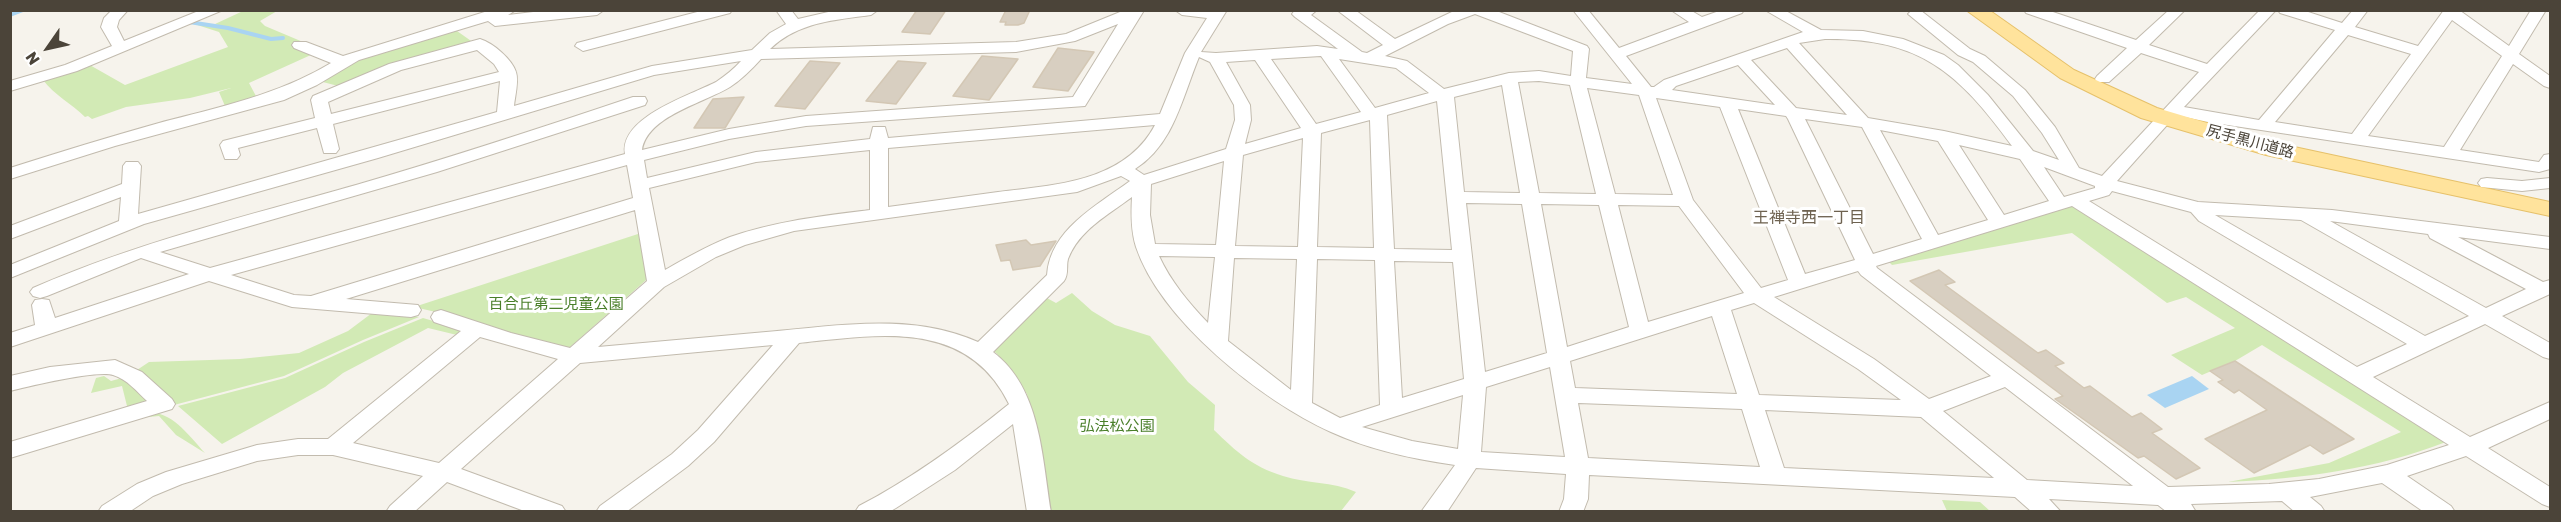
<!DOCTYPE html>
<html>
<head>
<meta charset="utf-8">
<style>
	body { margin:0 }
	#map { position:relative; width:2561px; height:522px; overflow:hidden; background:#f6f3ec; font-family:Rubik,sans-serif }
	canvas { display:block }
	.frame { position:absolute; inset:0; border:12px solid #4b4439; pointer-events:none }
	.north { position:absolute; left:18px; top:18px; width:60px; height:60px; -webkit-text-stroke:4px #fff; paint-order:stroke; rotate:236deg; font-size:16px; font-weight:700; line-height:24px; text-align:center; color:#4b4439 }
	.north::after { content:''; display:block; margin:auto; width:21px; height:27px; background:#4b4439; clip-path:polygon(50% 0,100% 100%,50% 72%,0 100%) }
</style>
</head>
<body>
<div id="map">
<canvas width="2561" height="522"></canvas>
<div class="frame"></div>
<div class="north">N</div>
</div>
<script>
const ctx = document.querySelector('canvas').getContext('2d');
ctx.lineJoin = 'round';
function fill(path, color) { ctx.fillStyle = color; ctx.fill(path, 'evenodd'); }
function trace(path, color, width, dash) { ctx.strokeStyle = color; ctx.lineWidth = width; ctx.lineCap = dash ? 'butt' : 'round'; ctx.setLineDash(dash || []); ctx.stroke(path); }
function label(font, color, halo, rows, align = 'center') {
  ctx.font = font + ' Rubik,"Noto Sans JP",sans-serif'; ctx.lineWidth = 6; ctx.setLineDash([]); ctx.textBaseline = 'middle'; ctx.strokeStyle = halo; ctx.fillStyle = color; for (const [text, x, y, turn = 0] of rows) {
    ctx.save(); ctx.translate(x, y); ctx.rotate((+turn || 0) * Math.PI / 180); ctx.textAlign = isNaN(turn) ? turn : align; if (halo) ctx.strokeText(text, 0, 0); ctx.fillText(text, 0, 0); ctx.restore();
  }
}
const green = new Path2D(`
	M243,11H277L260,21L265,26L303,42L313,54L249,83L257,98L225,106L219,92L231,88L190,98L126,107L92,119L88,116L85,117C72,104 54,95 43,80L88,64L125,85L228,47L219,32L191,23L221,26L215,24Z
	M448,30L457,31L474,43L342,87L319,81L354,60Z
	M2073,206L2446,442C2377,469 2301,479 2228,482L2329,463L2401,432L2262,345L2235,361L2202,375L2171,355L2235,328L2186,297L2167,303L2072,233L1892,265L1888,261Z
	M641,233L648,277L645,281L569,348L563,349L449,315L414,307Z
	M1072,293L1092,311L1115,325L1150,336L1188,382L1215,405L1214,430C1237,452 1251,466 1283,476C1307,484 1332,481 1356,492L1341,511H1048L1027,394L1004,361L994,351L1045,297L1056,303Z
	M376,310L419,317L363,340L284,376L174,405L137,370L149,362L240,359L299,353L348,331Z
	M423,318L464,330L457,335L428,328L343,373L325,387L222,444L178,406L285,378L364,342Z
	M104,376L111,381L122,378L148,400L131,411L127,406L122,386L91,393L96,378Z
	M151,413C173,412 191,438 205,453L176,435L159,416L138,418Z
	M1942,500L1980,502L1990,511H1947Z`);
const water = new Path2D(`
	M2192,376L2209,389L2165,408L2147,395Z`);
const stream = new Path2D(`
	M10,15L23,10
	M189,22L228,28L271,39L283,38`);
const building = new Path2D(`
	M917,10H946L930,34L902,32Z
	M1006,10H1030L1024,23L1018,25H1005L1006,22H1000Z
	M1058,48L1094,52L1068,91L1033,87Z
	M982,56L1018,59L989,100L953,96Z
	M810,61L840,63L805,109L775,106Z
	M898,61L926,63L896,104L866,101Z
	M744,97L725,128H694L713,99Z
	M1026,240L1031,245L1056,241L1040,266L1013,270L1010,260L1001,261L996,245Z
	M1939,270L1955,282L1945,285L2038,353L2046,350L2064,363L2055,366L2084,388L2090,386L2132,417L2141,413L2162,429L2152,433L2200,468L2176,479L2144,456L2138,458L2055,399L2063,396L1910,281Z
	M2235,361L2354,439L2323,454L2310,445L2254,473L2205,439L2267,410L2239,390L2234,393L2218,382L2223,380L2210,371Z`);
const minor = new Path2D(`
	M112,10H128L119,20L117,27L124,41L201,10H223L77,71L10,91V81L65,65L112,46L101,27L104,18Z
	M491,10H516L508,15L550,10H604L597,15L495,26L488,21L359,60L317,85L284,100L115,146L10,179V168C60,152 109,137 159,123C219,107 278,95 331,63L294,48L292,45L294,42H306L343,56Z
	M705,10H732L730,13L583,51L575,46L577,43Z
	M776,10H791L798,19L837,10H878L871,15C835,20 798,22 770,49L1016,42L1066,34L1125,10L1143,12L1085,106L806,126L729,139L644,160L647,178L756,152L870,139L873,127H885L888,138L1160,114L1185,53L1207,18L1182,15L1175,10H1227L1201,52L1216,53L1317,46L1338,49L1295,17L1292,14L1295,10H1317L1311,15L1362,52L1367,53L1383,45L1337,10H1355L1395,39L1456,10H1494L1587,46L1589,49L1586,78L1632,84L1573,10H1588L1619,48L1689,22L1671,10H1690L1702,17L1722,10H1744L1742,13L1626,56L1651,87H1654L1664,80L1803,32L1765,10H1784L1821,30L1863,31L1903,39L1944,55L1958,65L1988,95L2033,151L2059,160L2042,133L2013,96L1973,62L1958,55L1908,14L1911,11L1920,10L1970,49L1985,56L2025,90L2055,127L2079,168L2102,176L2199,72L2141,53L2109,82H2097L2095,79L2097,76L2127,48L2026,13L2024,10H2047L2136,40L2169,10H2185L2149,45L2207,64L2260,10H2276L2184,107L2259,120L2335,30L2280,13L2278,10H2302L2342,23L2353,10H2368L2355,27L2418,46L2444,10H2459L2509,46L2531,10H2546L2519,54L2550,76V88L2544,86L2513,64L2460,150L2539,162L2544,155L2550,154V169L2539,172L2208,122L2176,115L2117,181L2198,202L2332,210L2550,237V249L2458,237L2543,282L2550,280V294L2502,316L2550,343V359L2543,357L2485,324L2373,377L2470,437L2550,402V419L2488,448L2550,487V507L2542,504L2466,456L2407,476L2451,506L2455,512H2424L2382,483L2310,497L2321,506L2325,512H2295L2282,501L2191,504L2196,512H2167L2158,505L2049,499L2061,512H2032L2015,497L1589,475L1588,499L1583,512H1559L1564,499L1566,474L1476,468L1447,512H1421L1455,465C1413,459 1370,450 1331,432C1262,401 1161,321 1136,247C1131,231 1131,214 1132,197C1108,215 1079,230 1068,259C1066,266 1069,274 1064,281L993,352C1041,388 1042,458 1051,512H1027L1013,424L955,470L896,508L889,512H855L859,506C913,478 962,442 1009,404C967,318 878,335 799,343L714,442L688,466L626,512H596L600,506L672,454L698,430L773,345L580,363L461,469L562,506L566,512H527L447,482L414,512H386L390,506L423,476L333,455H298L257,461L182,484L153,496L129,512H98L102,506L137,484L166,472L257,445L298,439H328L461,331L434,322L431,317L434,312L441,310L511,333L570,348L647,281L635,210L346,299L418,305L421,310L418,315L411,317L292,307L209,281L10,347V333L35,325L32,305L35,300L42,299L49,300L55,318L189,274L141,258L47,296L40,298L33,296L30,292L33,288C138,242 247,216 356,185C449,158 541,128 633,97H645L647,101L645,105L437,172L160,252L210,268L625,154C619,117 691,95 716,82C725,76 734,69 741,61L654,75L378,158L144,224L10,278V265L119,221L121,197L10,239V226L122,184L123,166L126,162H138L141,166L138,214L497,112L500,81L333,124L339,149L336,153H324L317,128L238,148L240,155L237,159H225L220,145L223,141L315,118L311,100L313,96L389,64L480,39C493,43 512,59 516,72C519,81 515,96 514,106L652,66L752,50L770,33L786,24ZM1475,14L1573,51L1571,76L1539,71L1509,73L1444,89L1407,61L1385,56L1448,24ZM2452,20L2502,56L2444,147L2368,136ZM1118,24L1073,97L806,116L729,129L642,150C647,116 704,103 730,87C742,79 752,69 761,59L1016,52L1075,41ZM2348,35L2411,54L2352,134L2275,122ZM1825,39C1920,38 1958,72 2012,146L1944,131L1868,118L1799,43ZM1787,48L1847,115L1796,108L1751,60ZM477,50L494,64L499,72L331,114L328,102L401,70ZM1321,56L1361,112L1316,124L1271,59ZM1199,57L1210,62L1234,105L1235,120L1226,149L1144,175L1135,169C1174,144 1182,98 1199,57ZM1339,59L1396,68L1429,93L1375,108ZM1255,60L1301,128L1245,144L1251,120L1250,105L1226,62ZM1738,65L1775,105L1672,90L1676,86ZM1539,81L1570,85L1596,194L1539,193L1518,82ZM1502,85L1520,193L1464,192L1454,97ZM1587,88L1639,95L1673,195L1615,194ZM1656,98L1720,107L1788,280L1761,288L1693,200ZM1437,101L1452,250L1394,249L1387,115ZM1738,109L1786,116L1788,119L1855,260L1805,274ZM1805,119L1862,127L1922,239L1873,254ZM1370,120L1374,248L1317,247L1321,133ZM1155,125C1125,182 1055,185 998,192C961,197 925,202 888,207V148ZM1880,130L1938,141L1988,220L1938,235ZM1303,138L1298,247L1235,246L1243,155ZM1959,145L2020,159L2049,201L2004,215ZM870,150V210C823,216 775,221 730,237C707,246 686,258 665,270L649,188L756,162ZM1224,161L1216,245L1155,244L1150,215L1151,184ZM627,165L633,198L311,296L294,295L231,275ZM2044,167L2095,186V188L2064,197ZM1121,176L1130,181C1096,206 1050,230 1047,275L978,342C911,312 837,326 766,332C710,337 654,342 598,347L664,287L716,257L745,245L794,231L1077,192ZM2112,191L2191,212L2199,221L2407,344L2357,367L2089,201L2109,195ZM1466,203L1522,204L1547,353L1485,372ZM1541,204L1599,205L1629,327L1567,347ZM1618,205L1679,206L1744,293L1648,322ZM2072,206L2449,445L2387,465L2319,479L2269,484L2168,487L1877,268L1876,266ZM2215,215L2301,220L2469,316L2425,336ZM2330,221L2428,234L2430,238L2526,289L2486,308ZM1159,256L1215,257L1208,323C1189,303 1171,282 1159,256ZM1234,258L1297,259L1291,390L1228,341ZM1317,259L1375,260L1380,405L1340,418L1312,403ZM1394,261L1453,262L1464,379L1402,398ZM1858,271L1861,275L1991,376L1929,399L1874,359L1774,297ZM1754,303L1858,369L1901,400L1759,395L1731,310ZM1712,316L1737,394L1575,388L1570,361ZM480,337L558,359L439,463L353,443ZM1550,367L1565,457L1481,452L1486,387ZM2005,387L2133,486L2027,480L1943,411ZM1463,395L1458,449L1412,441L1362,427ZM1578,403L1742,409L1760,467L1588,458ZM1765,410L1921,417L1994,478L1784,468Z
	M2487,178L2522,181L2550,178V188L2522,191L2481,187L2478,183L2481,179Z
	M115,360L142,372L172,399L175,404L172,409L10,458V442L147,401C137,392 127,379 113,375C97,370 30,386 10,391V376L50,367Z`);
const major = new Path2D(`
	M1966,10H1989L2074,70L2157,108L2271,142L2550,202V216L2266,155L2141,118L2060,78Z`);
const streetNames = [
	["尻手黒川道路",2250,142,15]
];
const parkNames = [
	["百合丘第二児童公園",556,305],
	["弘法松公園",1117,427]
];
const neighbourhoodNames = [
	["王禅寺西一丁目",1809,218]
];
fill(green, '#d2eab5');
fill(water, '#a9d4f2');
trace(stream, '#a9d4f2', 4);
fill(building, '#d8cfc1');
trace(building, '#d3c7b4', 1.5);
trace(minor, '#c2bbae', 2);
trace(major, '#e6c16a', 2);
fill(minor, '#fff');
fill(major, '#ffe39c');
label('15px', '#4b4439', '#fff', streetNames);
label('15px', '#4a7f2a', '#fff', parkNames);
label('16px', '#6e6250', '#fff', neighbourhoodNames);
</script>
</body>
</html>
